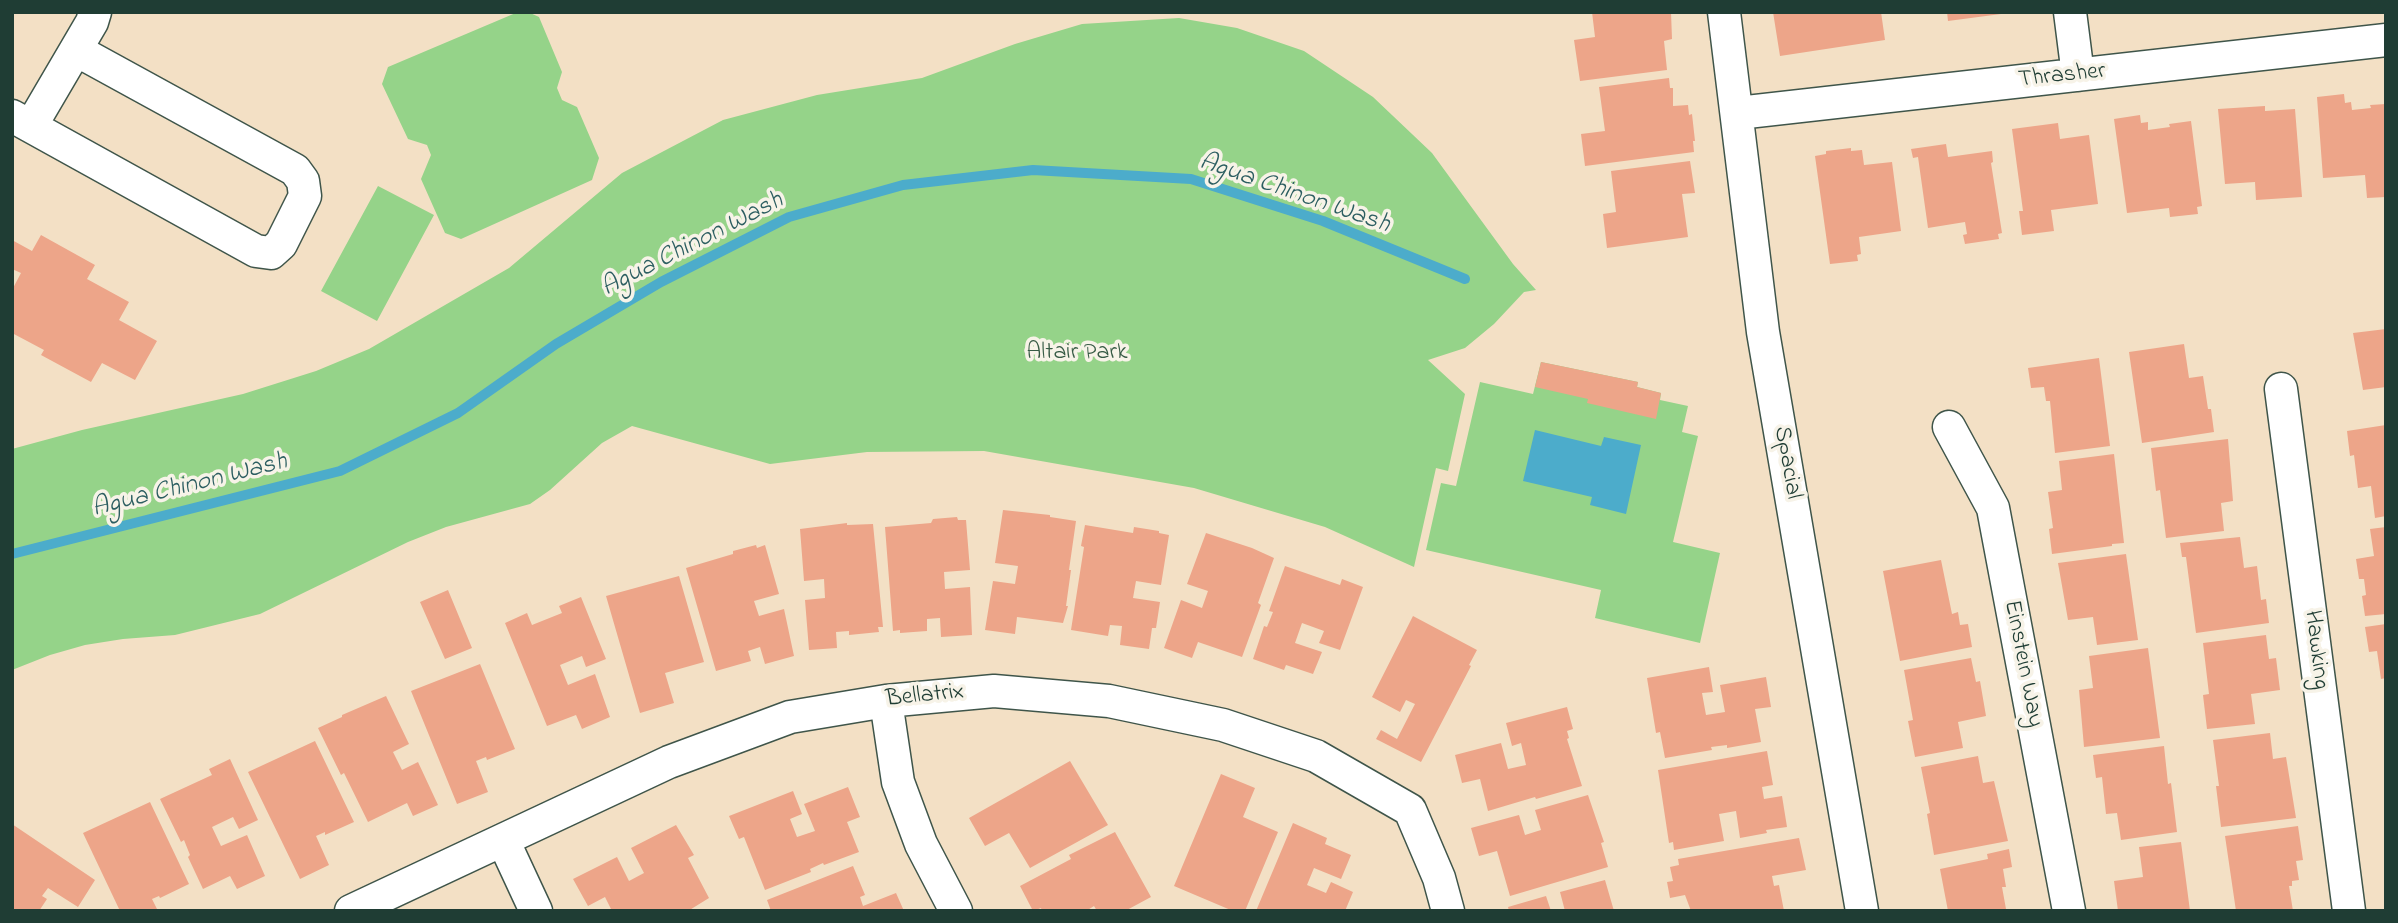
<!DOCTYPE html>
<html>
<head>
<meta charset="utf-8">
<style>
	body { margin:0 }
	#map { position:relative; width:2398px; height:923px; overflow:hidden; background:#f3e0c5; font-family:"Indie Flower",sans-serif }
	canvas { display:block }
	.frame { position:absolute; inset:0; border:14px solid #1f3d34; pointer-events:none }
</style>
</head>
<body>
<div id="map">
<canvas width="2398" height="923"></canvas>
<div class="frame"></div>
</div>
<script>
const ctx = document.querySelector('canvas').getContext('2d');
ctx.lineJoin = 'round';
function fill(path, color) { ctx.fillStyle = color; ctx.fill(path, 'evenodd'); }
function trace(path, color, width, dash) { ctx.strokeStyle = color; ctx.lineWidth = width; ctx.lineCap = dash ? 'butt' : 'round'; ctx.setLineDash(dash || []); ctx.stroke(path); }
function label(font, color, halo, rows, align = 'center') {
  ctx.font = font + ' "Indie Flower",sans-serif'; ctx.lineWidth = 7; ctx.setLineDash([]); ctx.textBaseline = 'middle'; ctx.strokeStyle = halo; ctx.fillStyle = color; for (const [text, x, y, turn = 0] of rows) {
    ctx.save(); ctx.translate(x, y); ctx.rotate((+turn || 0) * Math.PI / 180); ctx.textAlign = isNaN(turn) ? turn : align; if (halo) ctx.strokeText(text, 0, 0); ctx.fillText(text, 0, 0); ctx.restore();
  }
}
const green = new Path2D(`
	M518,12H528L539,17L562,72L557,88L562,100L577,107L599,158L592,180L461,239L445,233L421,179L431,155L427,145L408,139L382,84L388,67Z
	M1179,18L1237,28L1304,51L1373,97L1432,153L1513,264L1536,290L1524,292L1494,324L1465,348L1428,360L1465,394L1448,471L1436,468L1414,567L1325,527L1194,488L984,451L867,452L770,464L632,426L602,443L550,490L530,504L446,527L408,542L260,614L175,635L123,639L85,645L50,655L12,670V449L82,430L243,394L316,371L369,349L509,268L622,173L723,120L817,95L922,78L1015,44L1082,24Z
	M378,186L434,215L377,321L321,291Z
	M1541,362L1638,382L1637,387L1661,393L1660,400L1688,406L1682,432L1698,436L1673,542L1720,553L1700,643L1595,618L1601,590L1426,550L1441,483L1456,486L1480,382L1533,394Z`);
const water = new Path2D(`
	M1535,430L1601,446L1604,437L1641,445L1626,514L1590,505L1592,497L1523,481Z`);
const stream = new Path2D(`
	M12,554L340,471L458,413L556,344L661,282L789,217L903,185L1033,170L1191,179L1323,221L1465,279`);
const building = new Path2D(`
	M1592,12H1671L1672,39L1664,41L1667,70L1580,81L1574,40L1595,37Z
	M1773,12H1881L1885,40L1780,56Z
	M1947,12H2001V14L1948,21Z
	M1669,78L1670,88H1673V106L1688,105L1689,115L1692,114L1695,141H1693L1694,152L1585,166L1581,134L1605,131L1599,87Z
	M2344,94L2345,103L2351,102L2352,110L2371,108L2370,105L2386,104V197L2367,198L2365,175L2323,178L2317,97Z
	M2265,106V111L2295,109L2302,197L2256,200L2255,182L2225,184L2218,109Z
	M2140,115L2141,123L2148,122V130L2170,127L2169,124L2191,121L2202,206L2197,207L2198,214L2170,217L2169,208L2127,213L2114,119Z
	M2058,123L2060,139L2089,135L2098,204L2051,210L2054,231L2022,235L2019,211H2023L2012,129Z
	M1946,144L1948,157L1992,151L1993,162L1991,163L2002,233L1998,234L1999,239L1965,244L1963,235L1967,234L1965,222L1928,228L1918,157L1913,158L1911,149Z
	M1851,148V151L1862,150L1864,165L1892,162L1901,231L1859,237L1861,254L1857,255L1858,261L1830,264L1815,156L1826,154V151Z
	M1690,161L1695,193L1682,194L1688,237L1607,248L1603,214L1616,212L1611,171Z
	M41,235L95,265L87,279L129,302L119,320L157,341L135,380L102,363L91,382L41,355L44,350L12,333V290L21,273L12,269V240L32,251Z
	M2386,329V387L2363,390L2353,333Z
	M2184,344L2189,378L2203,376L2208,409H2211L2214,432L2142,443L2129,352Z
	M2099,358L2110,446L2055,453L2050,401H2046L2044,387L2031,388L2028,368Z
	M1541,362L1638,382L1637,387L1661,393L1656,419L1587,403L1588,399L1535,387Z
	M2386,425V516L2375,518L2371,486L2358,488L2354,455L2350,456L2347,431Z
	M2228,439L2233,501L2221,503L2224,531L2166,538L2160,490L2156,491L2151,448Z
	M2114,454L2124,543L2112,544V546L2052,554L2049,529L2053,528L2048,492L2062,490L2059,461Z
	M1003,510L1050,515V517L1076,521L1069,570H1071L1066,606H1068L1063,623L1017,617L1015,634L985,630L993,581L1015,584L1018,566L995,563Z
	M957,517L958,520H966L970,570L944,572L945,589L970,587L972,635L941,637L940,618L927,619V631L900,633V630L893,631L885,527L931,523L933,519Z
	M847,523V525L873,524L883,627H878L879,632L849,635V631L836,632L837,648L809,650L805,600L825,598L824,579L804,581L800,529Z
	M1085,525L1133,533L1134,527L1159,531V533L1169,535L1161,585L1136,581L1133,598L1160,602L1156,628H1152L1149,649L1120,645L1122,626L1110,625L1108,636L1071,630L1084,547L1081,546Z
	M2386,527V614L2365,616L2362,596L2366,595L2364,579H2359L2356,559L2374,556L2370,529Z
	M1206,533L1252,548L1274,558L1258,603L1261,605L1242,657L1198,642L1192,658L1164,648L1181,600L1202,608L1208,591L1187,584Z
	M2240,537L2244,568L2257,566L2261,600L2266,599L2269,623L2196,633L2186,557H2182L2180,543Z
	M756,545L757,548L765,545L779,594L754,601L759,616L784,609L794,656L765,664L760,647L748,651L751,661L716,671L686,568L733,554V551Z
	M2126,554L2138,640L2097,645L2093,617L2068,620L2058,563Z
	M1941,560L1952,614L1958,612L1960,625L1968,624L1972,647L1900,661L1883,571Z
	M1285,566L1340,585L1342,579L1363,587L1340,650L1319,643L1324,631L1302,623L1295,643L1322,652L1313,674L1286,665L1284,670L1253,659L1264,626L1267,627L1273,612L1269,611Z
	M679,576L704,662L665,673L674,703L640,713L606,596Z
	M448,590L472,648L445,659L420,602Z
	M581,597L606,659L586,667L582,656L560,665L568,685L595,674L610,717L582,729L576,715L547,726L505,623L527,613L532,625L562,613L559,606Z
	M1413,616L1477,650L1469,665L1471,666L1421,762L1376,739L1381,730L1397,739L1415,704L1406,700L1400,712L1372,697Z
	M2386,624V678L2381,679L2377,651L2369,652L2365,627Z
	M2266,635L2269,659L2276,658L2280,690L2251,694L2255,724L2207,729L2203,695L2209,694L2203,643Z
	M2148,648L2160,738L2084,747L2079,690L2093,688L2089,656Z
	M1971,658L1976,682L1980,681L1986,716L1958,722L1963,748L1915,757L1908,721L1913,720L1904,670Z
	M480,664L515,749L487,760L486,757L476,761L488,792L457,804L411,691Z
	M1709,667L1713,692L1702,693L1706,715L1725,712L1720,685L1766,677L1771,707L1755,709L1761,742L1727,748V745L1711,747L1712,750L1665,758L1660,732L1656,733L1647,678Z
	M386,696L409,744L393,752L402,770L418,762L438,805L413,816L407,803L368,822L344,773L341,775L318,728L342,717V715Z
	M1567,707L1573,729L1567,731L1569,738L1567,739L1582,786L1536,799L1535,797L1488,811L1480,779L1462,783L1455,755L1501,743L1508,769L1526,765L1521,743L1512,746L1506,723Z
	M2270,733L2273,759L2286,757L2296,818L2221,827L2216,786H2219L2213,740Z
	M315,741L354,822L325,835V832L316,836L329,865L300,879L248,772Z
	M2164,746L2168,784L2171,783L2177,832L2121,840L2117,813L2106,814L2102,777L2096,778L2093,755Z
	M1767,751L1773,785L1762,787L1764,799L1782,796L1787,827L1766,830L1767,833L1740,838L1736,811L1719,814L1724,841L1674,850L1673,842L1669,843L1658,770Z
	M1978,756L1983,783L1994,781L2008,841L1934,855L1927,814L1930,813L1921,767Z
	M230,759L258,820L239,829L233,817L212,827L221,846L247,835L265,876L237,889L230,876L203,889L188,857L190,855L184,840L181,842L160,799L212,775L209,769Z
	M1070,761L1108,825L1030,868L1009,833L985,846L969,818Z
	M1221,774L1255,788L1243,817L1278,832L1245,911H1233L1174,886Z
	M848,787L860,817L847,822L859,852L824,865L823,863L810,869L811,872L765,890L744,837L739,839L729,816L793,791L802,814L790,819L797,837L815,831L804,804Z
	M1588,795L1604,842L1601,843L1608,867L1510,896L1497,851L1479,856L1471,828L1519,815L1525,835L1541,830L1535,810Z
	M150,802L189,884L160,898L159,896L152,899L158,911H120L83,833Z
	M1293,823L1327,838L1325,844L1351,855L1341,879L1314,868L1307,885L1326,893L1331,882L1353,892L1345,911H1256Z
	M12,824L95,880L78,907L48,888L42,896L47,899L39,911H12Z
	M676,825L694,855L688,858L709,898L688,911H612L605,897L588,906L573,879L617,857L629,881L644,873L631,848Z
	M2298,826L2303,860L2296,861L2299,880L2292,881V886H2289L2293,911H2236L2225,836Z
	M1115,832L1151,897L1125,911H1097L1094,906L1086,911H1042L1041,908L1033,911L1020,886L1071,859L1069,855Z
	M1799,838L1806,870L1772,876L1774,886L1779,885L1784,911H1691L1685,895L1670,898L1667,882L1673,881L1670,867L1679,865L1678,859Z
	M2181,842L2190,911H2118L2114,881L2143,877L2139,847Z
	M2009,849L2012,867L2003,869L2006,887H2002L2006,909L2002,911H1948L1940,869L1988,859L1987,854Z
	M853,866L865,895L860,897L863,906L896,893L904,911H771L767,900Z
	M1605,880L1614,911H1565L1560,892Z
	M1546,896L1551,911H1509L1508,907Z`);
const minor = new Path2D(`
	M1724,12L1763,332L1862,911
	M2070,12L2078,75
	M1738,113L2386,40
	M12,116L256,251L271,253L281,244L305,196L303,181L295,170L76,50
	M31,126L92,22L95,12
	M2281,389L2349,911
	M1949,427L1993,508L2069,911
	M886,701L898,782L921,844L956,911
	M503,840L536,911
	M351,911L669,762L790,717L886,701L994,691L1109,701L1223,725L1316,756L1410,810L1439,878L1448,911`);
const streetNames = [
	["Thrasher",2062,77,-6],
	["Spacial",1786,463,80],
	["Hawking",2315,650,83],
	["Einstein Way",2022,664,79],
	["Bellatrix",925,697,-6]
];
const parkNames = [
	["Altair Park",1077,354]
];
const waterNames = [
	["Agua Chinon Wash",1294,195,19],
	["Agua Chinon Wash",693,246,-27],
	["Agua Chinon Wash",190,487,-14]
];
fill(green, '#95d389');
fill(water, '#4caccb');
trace(stream, '#4caccb', 10);
fill(building, '#eda589');
trace(minor, '#3f554a', 35);
trace(minor, '#fff', 32);
label('24px', '#1f3d34', '#f7f3e8', streetNames);
label('24px', '#375b45', '#f7f3e8', parkNames);
label('italic 26px', '#2c5e61', '#f7f3e8', waterNames);
</script>
</body>
</html>
